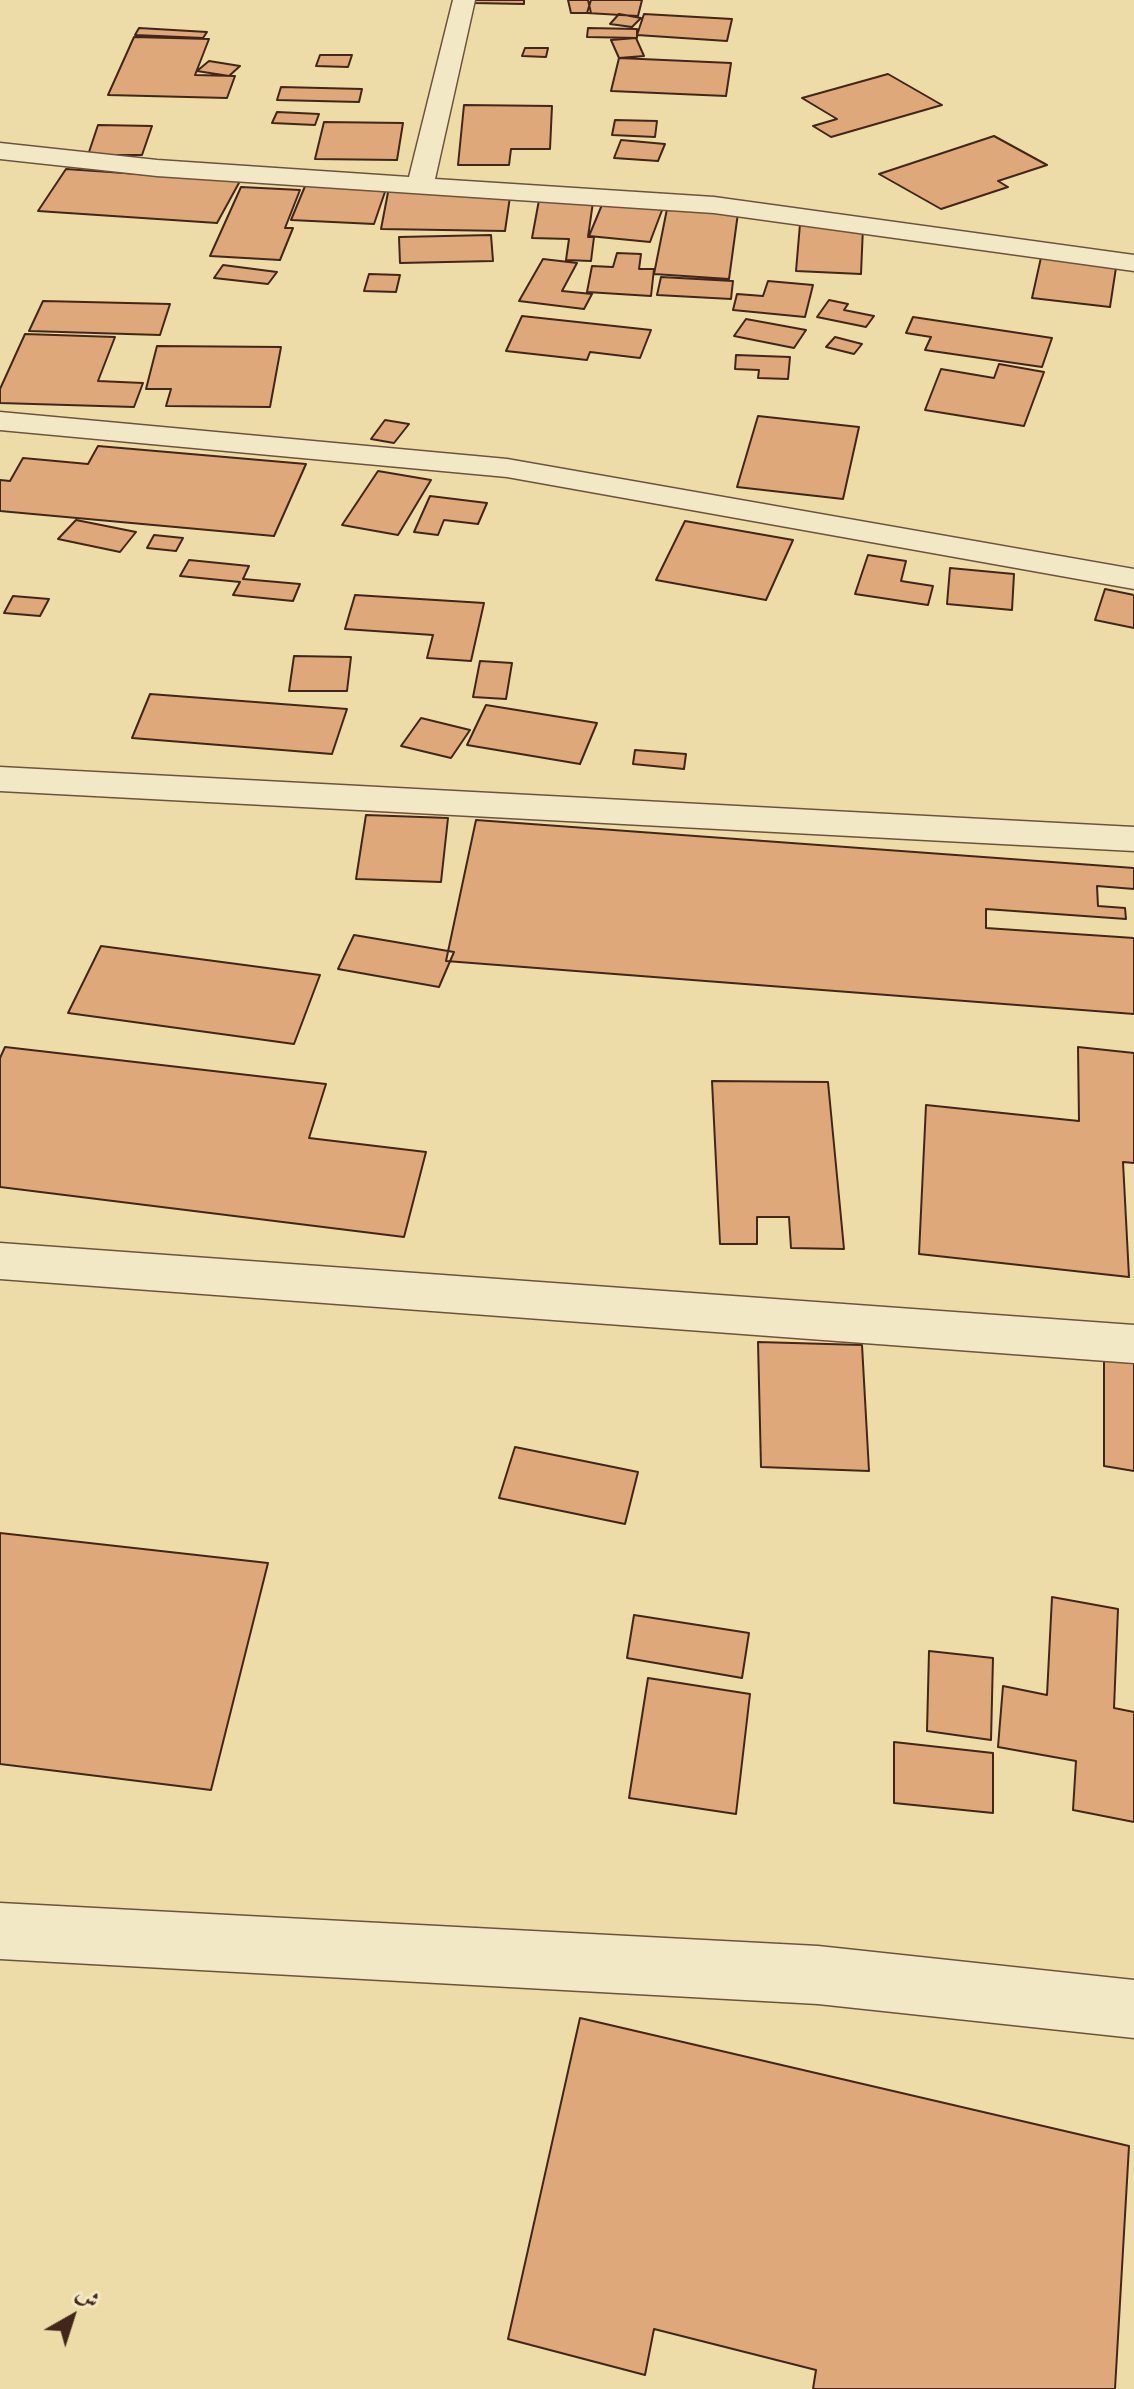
<!DOCTYPE html>
<html>
<head>
<meta charset="utf-8">
<style>
	body { margin:0 }
	#map { position:relative; width:1134px; height:2389px; overflow:hidden; background:#eddba8; font-family:"IM FELL DW Pica",Amiri,serif }
	canvas { display:block }
	.north { position:absolute; left:32px; top:2277px; width:80px; height:80px; -webkit-text-stroke:6px #f3e8c6; paint-order:stroke; rotate:39deg; font-size:22px; font-weight:700; line-height:32px; text-align:center; color:#42261b }
	.north::after { content:''; display:block; margin:auto; width:28px; height:36px; background:#42261b; clip-path:polygon(50% 0,100% 100%,50% 72%,0 100%) }
</style>
</head>
<body>
<div id="map">
<canvas width="1134" height="2389"></canvas>
<div class="north">ش</div>
</div>
<script>
const ctx = document.querySelector('canvas').getContext('2d');
ctx.lineJoin = 'round';
function fill(path, color) { ctx.fillStyle = color; ctx.fill(path, 'evenodd'); }
function trace(path, color, width, dash) { ctx.strokeStyle = color; ctx.lineWidth = width; ctx.lineCap = dash ? 'butt' : 'round'; ctx.setLineDash(dash || []); ctx.stroke(path); }
const building = new Path2D(`
	M474,0H524V4L473,3Z
	M568,0H588L591,13H571Z
	M591,0H642L638,16L587,13Z
	M619,14L641,18L632,27L610,24Z
	M644,14L732,19L727,41L637,35Z
	M139,28L207,32L203,38L135,35Z
	M588,28L637,29V38L587,37Z
	M134,37L209,39L195,75L235,76L227,98L108,95Z
	M636,38L644,56L619,58L611,40Z
	M525,48H548L546,57L522,56Z
	M320,55H352L348,67L316,66Z
	M619,58L731,63L726,96L611,91Z
	M209,61L240,66L229,76L197,71Z
	M888,74L942,105L831,137L813,126L837,119L802,98Z
	M281,87L362,89L359,102L277,100Z
	M464,105L552,106L550,149H511L509,165H458Z
	M277,112L319,114L315,125L272,123Z
	M615,120L657,121L655,137L612,135Z
	M324,122L403,123L397,160L315,159Z
	M98,125L152,126L142,155H88Z
	M994,136L1047,165L998,181L1008,187L941,209L879,174Z
	M621,140L665,144L658,161L614,158Z
	M66,169L240,181L217,223L38,211Z
	M308,179L388,183L374,224L291,220Z
	M241,187L300,190L285,228H293L280,260L210,256Z
	M389,187L511,190L505,231L381,229Z
	M539,200L593,202L588,237H594L591,261L566,260L569,239L532,238Z
	M604,200L664,205L650,242L589,236Z
	M667,209L738,213L729,279L654,274Z
	M800,224L863,227L861,274L796,271Z
	M491,235L493,261L400,263L399,237Z
	M617,253L641,254L639,269H654L651,296L587,292L592,266L613,267Z
	M1042,253L1117,261L1110,307L1032,298Z
	M543,259L577,263L562,291L592,294L584,309L519,301Z
	M223,265L277,272L268,284L214,278Z
	M369,274L400,275L396,292L364,291Z
	M661,277L733,281L731,299L657,295Z
	M768,281L813,285L805,317L733,310L737,294L763,296Z
	M829,300L848,304L844,310L874,316L866,327L817,317Z
	M43,301L170,304L160,335L29,331Z
	M522,316L651,330L640,358L590,352L587,360L506,351Z
	M913,317L1052,338L1042,367L925,350L931,337L906,333Z
	M746,319L806,330L794,348L734,336Z
	M25,334L115,337L98,381L143,383L134,407L0,403V389Z
	M835,337L862,344L854,354L826,347Z
	M157,346L281,347L270,407L166,406L171,389H146Z
	M736,355L790,357L788,379L758,378L759,370L735,369Z
	M999,364L1044,372L1024,426L925,410L941,369L994,378Z
	M758,416L859,427L843,499L737,487Z
	M385,420L409,424L394,443L371,439Z
	M98,446L306,464L274,536L0,511V480L10,481L23,458L88,464Z
	M378,471L431,480L398,535L342,525Z
	M430,496L487,503L478,524L444,520L438,535L414,532Z
	M76,520L136,532L120,552L58,539Z
	M685,521L793,540L766,600L656,580Z
	M154,535L183,538L176,551L147,548Z
	M868,555L906,561L901,581L933,586L928,605L855,594Z
	M189,560L249,566L243,579L300,584L293,601L233,595L240,582L180,576Z
	M950,568L1014,574L1012,610L947,604Z
	M1105,589L1134,595V628L1095,620Z
	M355,595L484,603L471,661L427,658L433,635L345,629Z
	M13,596L49,599L40,616L4,613Z
	M294,656L351,657L347,691H289Z
	M480,661L512,663L506,699L473,697Z
	M150,694L347,709L332,754L132,738Z
	M486,705L597,723L580,764L467,745Z
	M421,718L470,730L451,758L401,746Z
	M635,750L686,754L684,769L633,764Z
	M366,815L448,818L441,882L356,879Z
	M476,820L1134,868V889L1097,886L1098,906L1125,908L1126,919L986,909V928L1134,938V1014L446,961Z
	M354,935L454,952L439,987L338,969Z
	M101,946L320,975L294,1044L68,1013Z
	M5,1047L326,1084L309,1138L426,1152L404,1237L0,1187V1058Z
	M1078,1047L1134,1053V1163L1123,1162L1129,1277L919,1254L926,1105L1079,1121Z
	M712,1081L828,1082L844,1249L791,1248L789,1217H757V1244H720Z
	M758,1342L862,1345L869,1471L761,1467Z
	M1104,1356L1134,1360V1471L1104,1466Z
	M515,1447L638,1472L625,1524L499,1498Z
	M0,1533L268,1563L211,1790L0,1764Z
	M1052,1597L1118,1609L1114,1708L1134,1712V1822L1073,1810L1076,1761L998,1747L1003,1686L1047,1695Z
	M634,1615L749,1633L742,1678L627,1658Z
	M929,1651L993,1658L991,1740L927,1731Z
	M648,1678L750,1694L736,1814L629,1798Z
	M894,1742L993,1753V1813L894,1803Z
	M580,2018L1129,2146L1115,2389H813L816,2370L654,2329L645,2375L508,2339Z`);
const minor = new Path2D(`
	M453,0H475L435,179L714,197L1134,255V271L714,213L157,176L0,159V143L157,160L409,177Z
	M0,412L507,459L1134,569V589L507,477L0,430Z
	M0,767L1134,827V851L0,791Z
	M0,1243L1134,1325V1363L0,1279Z`);
const tertiary = new Path2D(`
	M0,1903L818,1946L1134,1980V2038L818,2004L0,1959Z`);
fill(building, '#dfa87b');
trace(building, '#42261b', 2);
trace(minor, '#6d533e', 3);
trace(tertiary, '#6d533e', 3);
fill(minor, '#f3e8c6');
fill(tertiary, '#f3e8c6');
</script>
</body>
</html>
